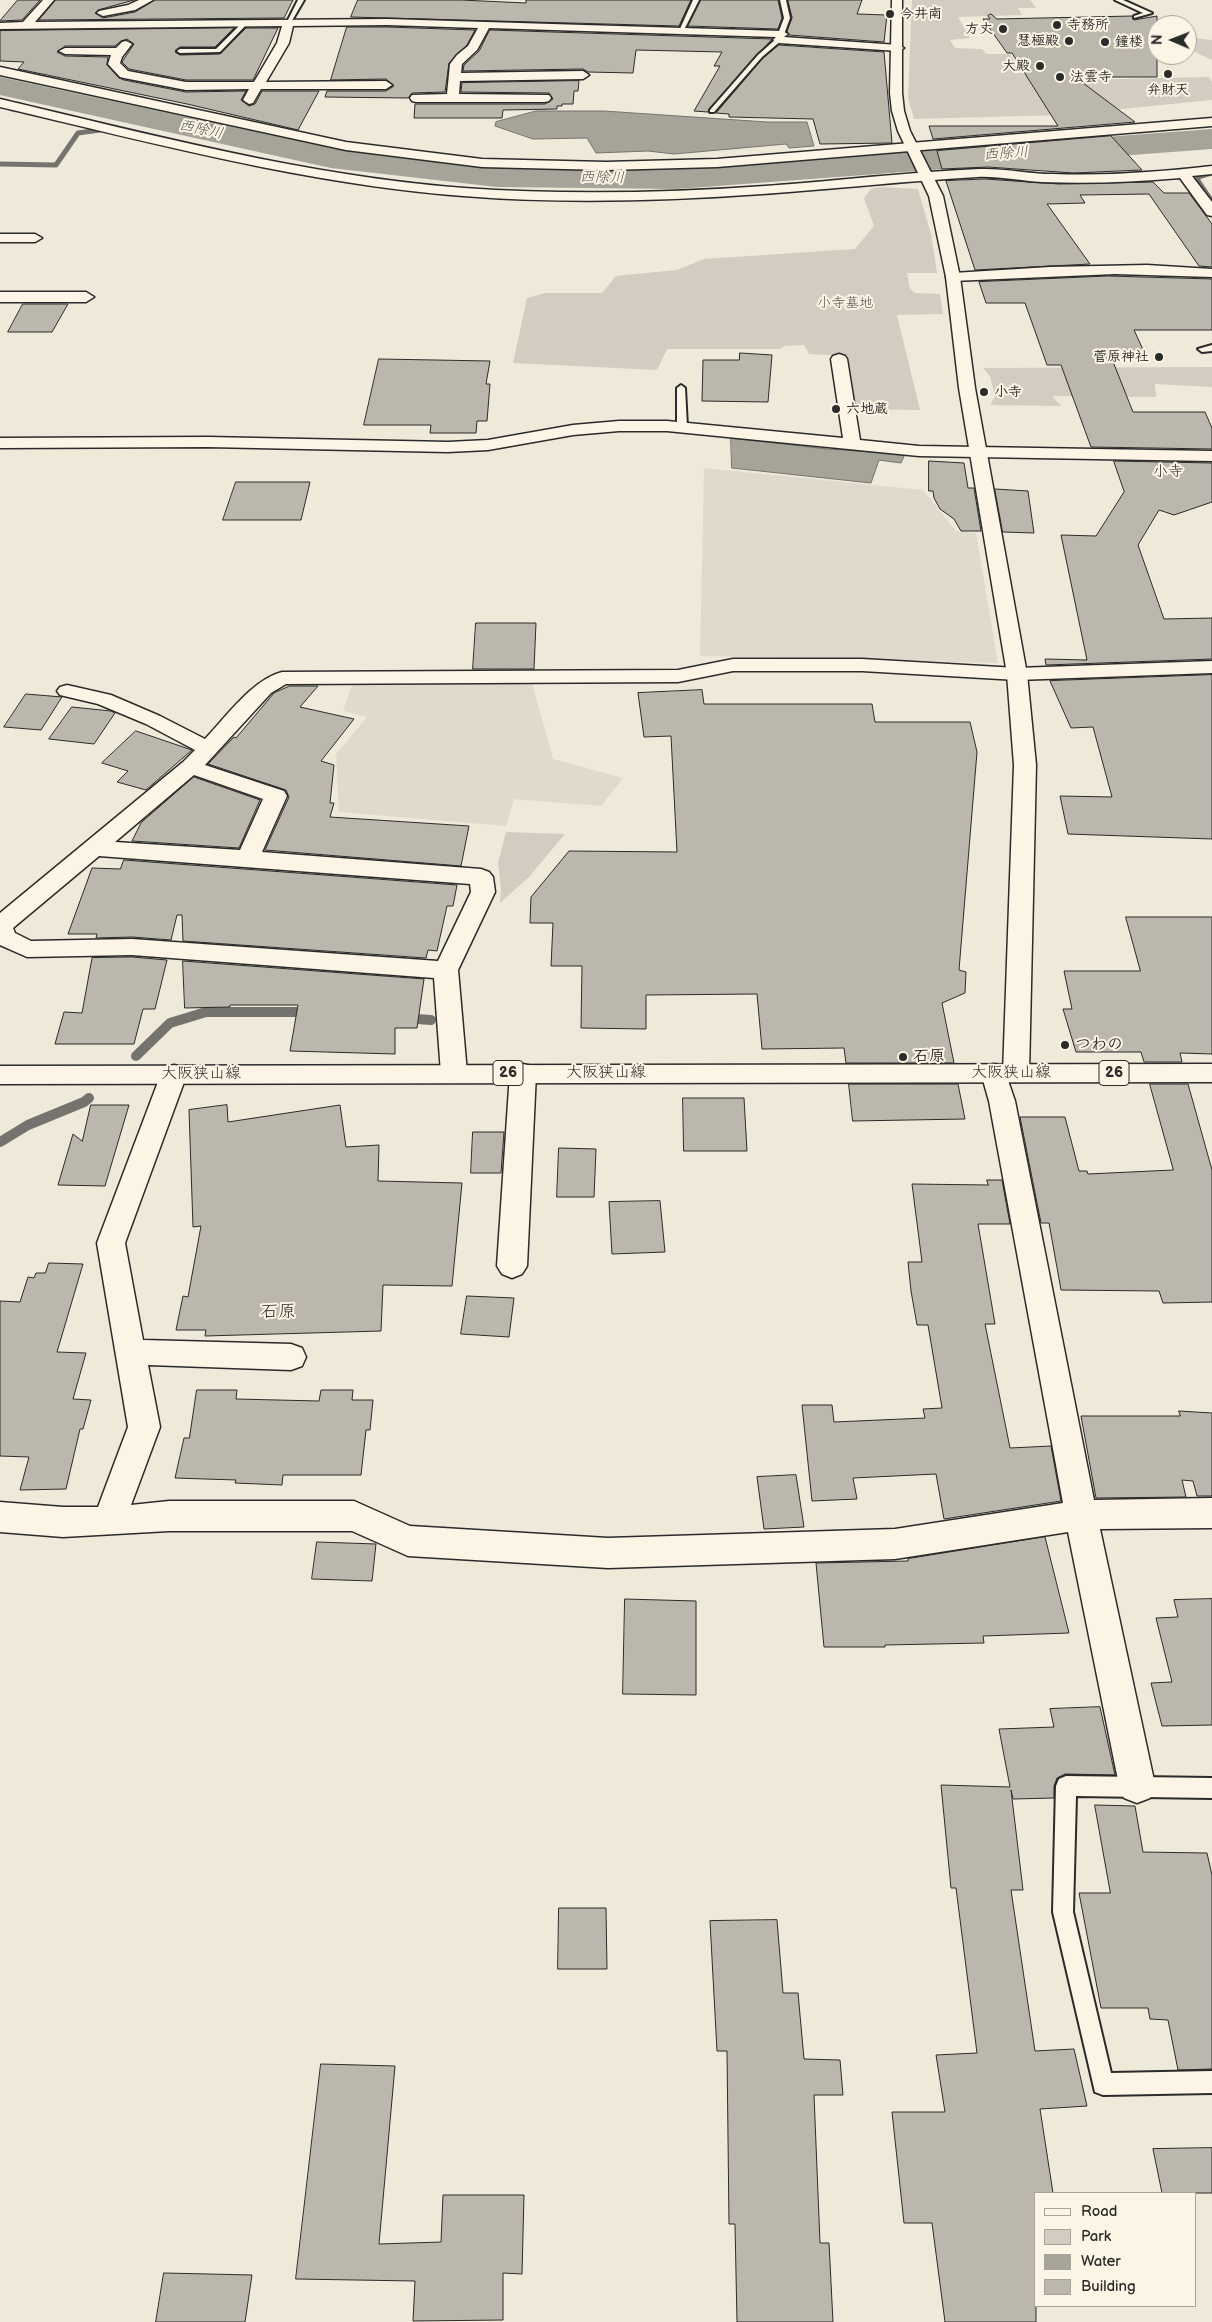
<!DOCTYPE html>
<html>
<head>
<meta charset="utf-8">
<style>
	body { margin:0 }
	#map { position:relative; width:1212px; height:2322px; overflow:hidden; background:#efe9da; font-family:"Balsamiq Sans",sans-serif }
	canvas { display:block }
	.legend { position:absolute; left:1034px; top:2192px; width:162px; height:115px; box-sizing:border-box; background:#fcf5e5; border:1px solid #a8a49b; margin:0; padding:6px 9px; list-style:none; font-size:15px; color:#2b2b2b }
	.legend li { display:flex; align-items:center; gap:10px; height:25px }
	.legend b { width:25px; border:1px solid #a8a49b }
	.north { position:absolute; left:1147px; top:15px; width:50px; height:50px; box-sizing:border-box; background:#fcf5e5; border:1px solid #a8a49b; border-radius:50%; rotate:271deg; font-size:14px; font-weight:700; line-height:20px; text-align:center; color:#2b2b2b }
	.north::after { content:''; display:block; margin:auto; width:18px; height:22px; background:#2b2b2b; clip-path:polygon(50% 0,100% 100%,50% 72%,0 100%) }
</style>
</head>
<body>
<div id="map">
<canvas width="1212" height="2322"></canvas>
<ul class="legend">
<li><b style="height:6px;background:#fcf5e5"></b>Road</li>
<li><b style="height:14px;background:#d2cdc0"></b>Park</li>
<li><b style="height:14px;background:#a6a399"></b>Water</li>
<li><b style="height:14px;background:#bcb7ac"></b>Building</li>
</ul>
<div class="north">N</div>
</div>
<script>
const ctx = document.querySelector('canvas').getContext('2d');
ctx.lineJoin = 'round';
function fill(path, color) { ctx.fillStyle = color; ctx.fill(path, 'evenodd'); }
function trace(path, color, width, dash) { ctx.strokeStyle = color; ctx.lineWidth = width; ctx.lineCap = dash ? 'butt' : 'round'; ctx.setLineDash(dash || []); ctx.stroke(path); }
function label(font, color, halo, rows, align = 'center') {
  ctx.font = font + ' "Balsamiq Sans","Klee One",sans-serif'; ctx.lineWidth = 4; ctx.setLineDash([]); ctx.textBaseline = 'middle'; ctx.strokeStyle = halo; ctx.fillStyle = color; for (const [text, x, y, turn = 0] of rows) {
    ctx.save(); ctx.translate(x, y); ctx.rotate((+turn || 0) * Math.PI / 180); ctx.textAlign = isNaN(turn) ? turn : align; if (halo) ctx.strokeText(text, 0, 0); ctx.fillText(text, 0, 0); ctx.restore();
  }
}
const built = new Path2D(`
	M704,468L923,490L956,531L976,533L998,663L700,656Z
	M353,683H532L553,759L623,778L601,806L514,799L506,826L339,812L336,754L367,717L343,711Z`);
const green = new Path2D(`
	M912,0H1030L1036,8H1018L1022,15L958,17L970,38L950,40L955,48L982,49L986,54H1010L1023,74L1067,73L1077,80L1209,77L1212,82V100L1061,115L914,119L908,98Z
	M1187,37L1212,40V60L1189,49Z
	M880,187L918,189L931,234L937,273H907L910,289L915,293L940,294L943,314L897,315L920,410L853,409L843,356L809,354L804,345L784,346L780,349H667L657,370L513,363L527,298L545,293H602L616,276L677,270L704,259L855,249L874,226L864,198L871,189Z
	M1212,367V387L1155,384L1156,397L1052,396L1061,406L990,405L995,397L990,376L983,368Z
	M506,832L565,834L529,877L500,903L501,889L498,863Z`);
const water = new Path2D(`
	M536,111H604L767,122H807L814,146L789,148L786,144L674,154L648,151L596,153L587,138L533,139L495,126L496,122Z
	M731,438L827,449L905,454L901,463L879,460L871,483L732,468Z`);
const streamFar2 = new Path2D(`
	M0,164L56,165L78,133L100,130
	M1211,200L1198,181V177L1212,173`);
const streamFar1 = new Path2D(`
	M1210,199L1212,201`);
const stream = new Path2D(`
	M403,1018L431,1020
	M136,1056L170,1023L206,1012H313
	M0,1142L28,1125L84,1102L89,1098`);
const river = new Path2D(`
	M0,77L331,148L497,167L677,169L1212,129V149L677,189L497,187L331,168L0,95Z`);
const building = new Path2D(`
	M18,0H40L22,20L0,21Z
	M56,0H134L98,10L95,13L103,18L135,12L155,0H293L284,18L39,20Z
	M358,0H461L526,3V0H691L679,26L351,17Z
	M701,0H778L782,18L778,29L688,26Z
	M788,0H862L857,14L887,15L884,42L789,35L787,31L792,18Z
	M991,14L997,19L1132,16L1134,20L1157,16V77H1075L1135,122L933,139L929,126H1058L1012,53H1007L983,19H990L988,16Z
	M347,27H387L475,30L467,45L449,63L445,92L412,93L408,98L325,97L327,91H386L394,86L386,79L331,80Z
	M234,28L215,47H180L175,52L180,55L220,54L246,28H278L253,80H186L129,69L122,62L134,44L127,39L121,41L115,46H65L57,52L65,56L108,57L107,65L119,78L124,80L186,92L246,91L241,100L249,106L255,104L262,91H319L298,130L187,104L18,69L24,62L0,61V31Z
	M490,30L772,39L709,109L708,112L694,111L720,66H714L722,52L636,50L633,73L588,72L583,69L463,71L464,65L479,51Z
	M779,45L884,52L892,143L820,144L813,119L729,117V114L716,113L763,58Z
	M579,81L578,91H574L573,104H562V106H557V109L503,110L502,118H414L415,104H545L553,99L549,93L461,92L462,83Z
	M1111,136L1142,170L1073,173L988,167L942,169L937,151Z
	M985,179L1059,184L1153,182L1164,193H1189L1212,224V267L1199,266L1149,194L1080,195L1085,203L1047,204L1090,264L975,270L946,181Z
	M1108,276L1212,279V330H1134L1145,354H1110L1133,412H1205L1212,428V449L1091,447L1061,365H1047L1025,303H986L979,282Z
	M23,304H68L52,332H8Z
	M740,353L772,355L768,402L702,401L703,360H739Z
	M379,359L490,361L486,384H490L487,421H477L476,433H430L431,425H364Z
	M929,461L964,463L968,488H974L981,531H961L954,519L940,509L934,498L933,491H929Z
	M1114,461L1212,463V502L1174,515L1159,510L1138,545L1164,619L1212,618V659L1046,665L1045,659L1087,660L1061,535L1096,536L1124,492Z
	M236,482H310L301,520H223Z
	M995,489L1028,491L1034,533L1003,532Z
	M476,623H536L534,669H473Z
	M1212,675V839L1068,834L1060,796L1112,797L1093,727L1071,728L1050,681Z
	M290,686H318L300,707L354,719L321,761L334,765L330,803H334L330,817L469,826L461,866L265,850L289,797L286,790L208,764L234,737L236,738L274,693Z
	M702,690L704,704H872L875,722H970L977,752L959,970L966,972L965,993L942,1003L954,1063H846L844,1048L762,1049L757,994L646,995V1029L581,1028L582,966H551L553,923H530L531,897L569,851L677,852L671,736L644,737L638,693Z
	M26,694L62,697L41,730L4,727Z
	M72,707L111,711L115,713L94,744L49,739Z
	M136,731L192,750L146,790L117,782L128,771L102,763Z
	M194,777L260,800L239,848L132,841L141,823Z
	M124,860L457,885L453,906H447L437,951L428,950L426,958L183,941L182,915H177L171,940L132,937L96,938L97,934H68L92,868L120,869Z
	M1126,917H1212V1054L1180,1053L1182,1062H1144L1141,1052H1076L1063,1009H1072L1064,971H1140Z
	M132,957L167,960L155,1009H143L134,1044H55L64,1012L82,1013L92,958Z
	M183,961L424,979L417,1028H395V1054L290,1051L298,1005H230V1007L185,1008Z
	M849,1084H958L965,1119L853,1121Z
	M1150,1084H1188L1212,1170V1302L1163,1303L1159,1291L1061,1290L1049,1223H1041L1020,1117H1065L1079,1171H1087L1088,1174L1173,1170Z
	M683,1098H744L747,1151H684Z
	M91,1105H129L105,1186L58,1185L73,1134L82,1141Z
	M227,1105L228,1122L340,1105L346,1147L379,1145L378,1181L462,1183L452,1286L383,1285L381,1331L205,1336L206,1330H176L183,1296L188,1297L201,1226L193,1227L189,1110Z
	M473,1132H504L501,1173H471Z
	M559,1148L596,1149L594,1197H557Z
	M987,1180H1002L1010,1224H978L995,1324H985L1010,1448L1051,1446L1061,1501L944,1519L936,1474L853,1478L857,1499L812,1501L802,1405H832L834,1422L925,1418L923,1409L942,1408L928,1325H917L911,1291L908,1262H922L912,1184L988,1185Z
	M660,1201L665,1252L612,1254L609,1202Z
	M49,1263L83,1264L57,1352L86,1353L73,1399L91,1400L83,1429H80L66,1489L20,1490L29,1457L0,1456V1301L20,1302L28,1277L34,1278L36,1273H45Z
	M467,1296L514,1298L509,1337L461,1334Z
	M197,1390H237L236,1399L319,1401L321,1390H353L352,1400H373L370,1430H366L361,1475H283L282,1485L235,1483L236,1480L175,1478L184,1438H189Z
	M1179,1411L1212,1413V1496H1197L1193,1481L1182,1480L1186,1497L1096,1498L1081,1416H1180Z
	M796,1475L804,1527L764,1529L757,1477Z
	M1045,1537L1069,1633L983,1636L984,1643L885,1645V1647H824L816,1563L908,1561V1559Z
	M317,1542L376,1544L372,1581L312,1579Z
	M625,1599L696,1601V1695L623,1694Z
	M1212,1599V1725L1162,1726L1151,1683L1172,1682L1156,1618L1178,1617L1174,1600Z
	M1100,1707L1115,1775L1065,1774L1057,1778L1054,1786V1798L1013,1799L1011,1790L1023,1890H1011L1035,2051L1074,2049L1087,2106L1040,2109L1053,2193H1036V2322H945L932,2223H904L892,2112H945L936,2055L977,2053L956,1888H951L941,1785L1010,1787L999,1729L1054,1727L1050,1709Z
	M1095,1805L1135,1806L1143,1852L1207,1853L1212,1875V2069L1178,2070L1168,2020L1150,2019L1148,2008H1101L1079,1893H1110Z
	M559,1908H606L607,1969H558Z
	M777,1920L783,1993H798L804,2059L840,2060L843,2095H814L820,2243H829L833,2322H737L735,2224H729L727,2051H717L710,1921Z
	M321,2064L395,2066L379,2244L441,2242L443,2195H524L522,2274L503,2273V2320L413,2321L415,2281L296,2279Z
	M1212,2148V2193H1162L1153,2149Z
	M164,2273L252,2275L245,2322H156Z`);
const lane = new Path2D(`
	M298,0H304L290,24H286Z
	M693,0H699L684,30L679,31Z
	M780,0H786L790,18L782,40L762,57L714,112H710V110L758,55L776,39L784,18Z
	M1115,0H1123L1152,13L1134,18V16L1143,13Z
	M243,22L248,23L220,52L180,53L177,51L180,49H216Z
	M1212,345V351L1202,352L1198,349Z
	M681,385L685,388L687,427L682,430L677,427V388Z
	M1066,1776L1212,1778V1798L1076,1796L1073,1912L1111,2073L1212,2071V2093L1103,2095L1095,2092L1053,1912L1056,1786L1059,1779Z`);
const street = new Path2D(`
	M43,0H54L35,22L387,19L782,31L788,34L784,37L898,45L904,48L898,51L779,43L773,40L776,37L489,28L477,50L462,64L461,73L583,71L589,75L583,79L460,81L459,94L549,95L551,98L549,101L545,102H416L412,101L410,98L412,95L447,94L450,64L457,55L468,46L478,28L387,25L293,26L289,43L266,82L386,81L392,85L386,89H261L253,103L249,104L243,100L249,89L186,90L124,78L120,77L108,64L111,55L65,54L59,51L65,48H116L122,42L126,41L132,44L122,57L120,63L128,71L186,82H254L277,43L282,26L0,29V23L23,22Z
	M139,0H153L135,10L103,16L97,13L99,11L128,5Z
	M0,67L346,142L482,159L606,162L717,159L1212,118V126L717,167L606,170L482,167L346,150L0,75Z
	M0,99C153,135 306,176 464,188C564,195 665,193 765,186C836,181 908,172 979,169C1004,168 1028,174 1053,174C1106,176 1159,172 1212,166V174L1192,176L1212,202V216L1207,215L1180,178C1134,182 1088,184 1042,182C1020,181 999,176 977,177C905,181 834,189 762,194C663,201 563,204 463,196C306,184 153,143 0,107Z
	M0,234H35L42,238L35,242H0Z
	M1147,265L1212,269V277L1115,274L953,281L946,277L953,273L1050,267Z
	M0,292H86L94,297L86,302H0Z
	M839,354L845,356L847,359L860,440L919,446L1212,451V461L919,456L667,431H619L573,435L488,450L448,452L208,447L0,448V438L208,437L448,442L488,440L573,425L619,421H667L843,438L831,359L833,356Z
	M733,659H862L1017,668L1212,661V673L1017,680L862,671H733L678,682L286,684L271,693L205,765L284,791L287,796L262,852L481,869L489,872L493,877L495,892L458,970L467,1073L463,1080L454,1082L445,1080L441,1073L434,978L132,955L27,957L0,945V913L183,762L195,750L146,724L98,704L60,695L57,691L60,687L67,685L111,695L160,716L205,739C226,717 253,679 282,672L678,670ZM194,775L263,799L240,850L115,842ZM99,856L470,884L471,892L438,961L132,939L31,941L15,933L13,928Z
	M523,1064L532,1066L536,1073L527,1266L522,1274L512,1278L502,1274L497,1266L510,1073L514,1066Z
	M994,1064L1003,1066L1015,1101L1094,1500L1212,1498V1528L1100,1529L1155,1785L1150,1798L1137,1803L1124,1798L1119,1785L1068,1532L895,1559L608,1568L408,1556L352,1531H169L63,1537L0,1532V1502L63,1507H98L128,1427L97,1243L161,1074L165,1067L174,1065L183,1067L187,1074L125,1243L143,1340L291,1344L302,1348L306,1357L302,1366L291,1370L148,1365L160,1427L131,1505L169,1501H354L410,1526L608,1538L895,1529L1063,1503L989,1101L981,1073L985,1066Z`);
const secondary = new Path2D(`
	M892,0H902V93L904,111L910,131L943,196L960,277L975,388L1027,674L1036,765L1029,1073L1025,1080L1016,1082L1007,1080L1003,1073L1014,765L1007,674L959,388L946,277L929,196L898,131L892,111L890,93Z`);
const primary = new Path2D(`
	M1212,1064V1082L0,1084V1066Z`);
const markers = [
	[890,14,5,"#2b2b2b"],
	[1057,25,5,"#2b2b2b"],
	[1003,29,5,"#2b2b2b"],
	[1069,41,5,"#2b2b2b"],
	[1105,42,5,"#2b2b2b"],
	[1040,66,5,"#2b2b2b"],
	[1168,74,5,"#2b2b2b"],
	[1060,77,5,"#2b2b2b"],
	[1159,357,5,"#2b2b2b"],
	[984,392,5,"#2b2b2b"],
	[836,409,5,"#2b2b2b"],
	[1065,1045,5,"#2b2b2b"],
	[903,1057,5,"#2b2b2b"]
];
const farPoinames = [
	["今井南",900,14],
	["寺務所",1067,25],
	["方丈",993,29,"right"],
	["慧極殿",1059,41,"right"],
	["鐘楼",1115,42],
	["大殿",1030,66,"right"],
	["法雲寺",1070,77],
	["弁財天",1168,90,"center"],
	["菅原神社",1149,357,"right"],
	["小寺",994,392],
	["六地蔵",846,409]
];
const farParknames = [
	["小寺墓地",845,303]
];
const farWaternames = [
	["西除川",201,130,12],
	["西除川",1006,154,-4],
	["西除川",602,178,1]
];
const farNeighbourhoodnames = [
	["小寺",1168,472]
];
const shields = [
	[508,1073,30],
	[1114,1073,30]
];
const shieldNames = [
	["26",508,1073],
	["26",1114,1073]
];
const poiNames = [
	["つわの",1075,1045],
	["石原",913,1057]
];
const streetNames = [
	["大阪狭山線",606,1073],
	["大阪狭山線",1011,1073],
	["大阪狭山線",201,1074]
];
const neighbourhoodNames = [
	["石原",278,1312]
];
fill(built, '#e0dacc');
fill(green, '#d2cdc0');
fill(water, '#a6a399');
trace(water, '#75736d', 1);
trace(streamFar2, '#75736d', 5);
trace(streamFar1, '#75736d', 6);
trace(stream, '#75736d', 10);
fill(river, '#a6a399');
fill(building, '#bcb7ac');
trace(building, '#2b2b2b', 1);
trace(lane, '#2b2b2b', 4);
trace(street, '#2b2b2b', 3);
trace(secondary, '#2b2b2b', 3);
trace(primary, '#2b2b2b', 3);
fill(lane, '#fcf5e5');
fill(street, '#fcf5e5');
fill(secondary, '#fcf5e5');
fill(primary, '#fcf5e5');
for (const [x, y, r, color] of markers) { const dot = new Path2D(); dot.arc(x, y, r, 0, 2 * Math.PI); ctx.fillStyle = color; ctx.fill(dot); trace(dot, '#fcf5e5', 2); }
label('bold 14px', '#2b2b2b', '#fcf5e5', farPoinames, 'left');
label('14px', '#555450', '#fcf5e5', farParknames);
label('italic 15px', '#565552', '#fcf5e5', farWaternames);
label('15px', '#2b2b2b', '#fcf5e5', farNeighbourhoodnames);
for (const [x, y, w] of shields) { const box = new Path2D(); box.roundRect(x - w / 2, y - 12.5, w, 25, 4); ctx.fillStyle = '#fcf5e5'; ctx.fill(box); trace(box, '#2b2b2b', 1); }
label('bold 15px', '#2b2b2b', null, shieldNames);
label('bold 16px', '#2b2b2b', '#fcf5e5', poiNames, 'left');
label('16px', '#2b2b2b', '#fcf5e5', streetNames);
label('18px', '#2b2b2b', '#fcf5e5', neighbourhoodNames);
</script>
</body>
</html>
